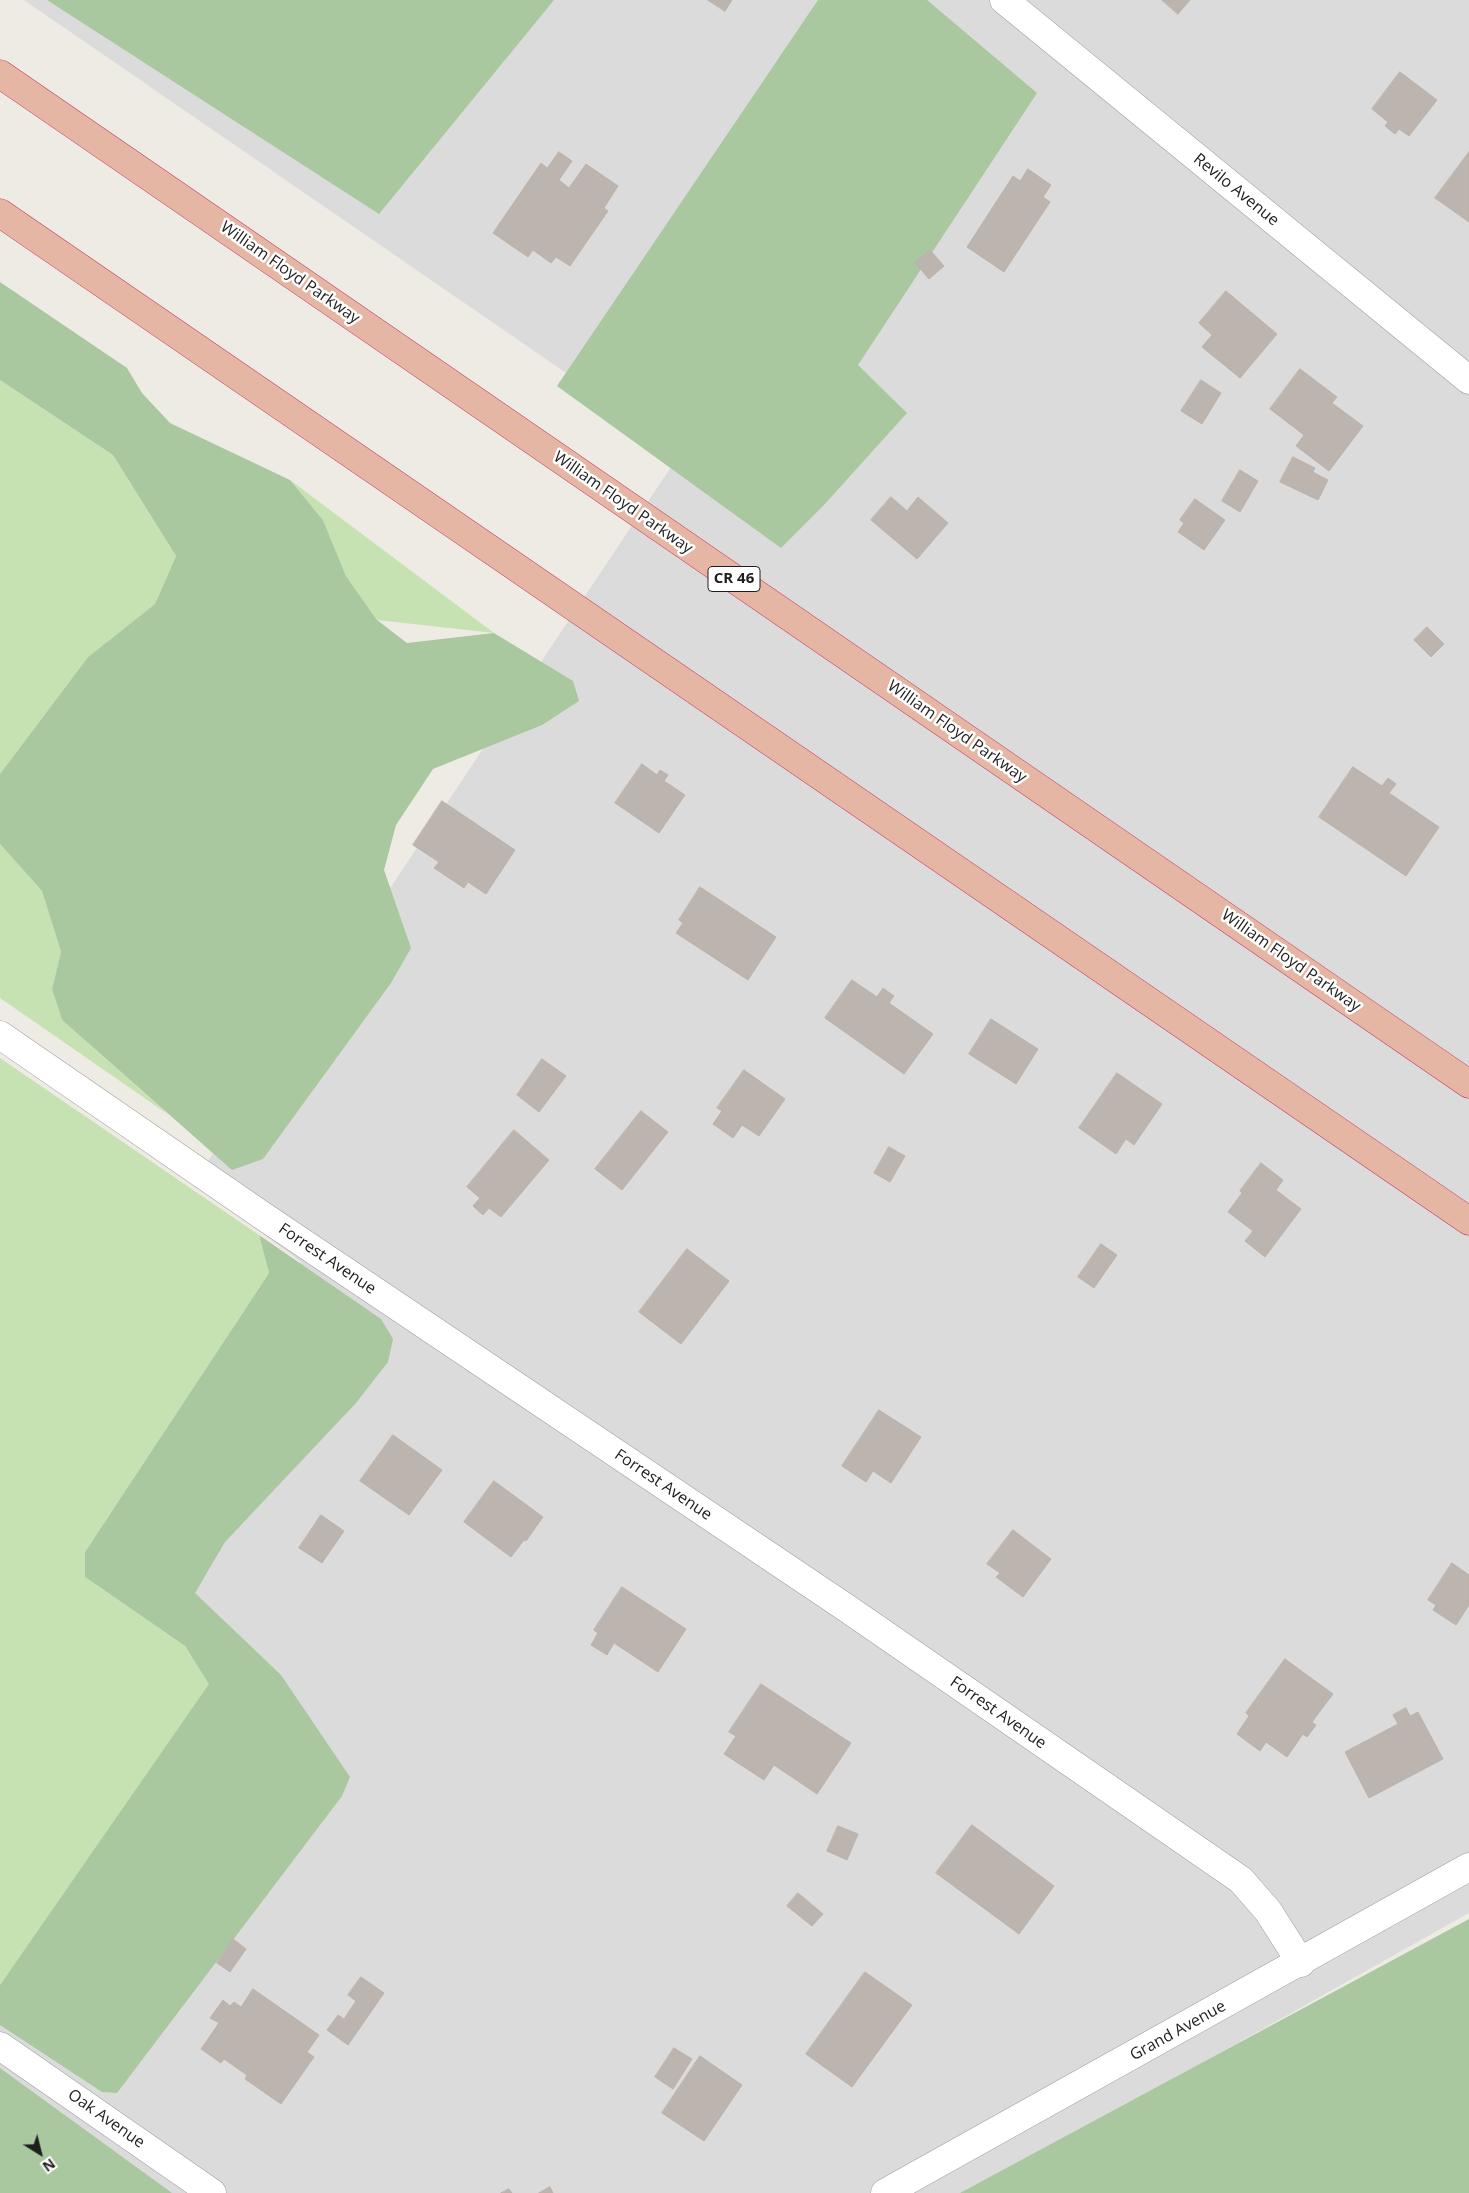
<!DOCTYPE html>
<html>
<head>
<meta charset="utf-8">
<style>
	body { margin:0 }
	#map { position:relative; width:1469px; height:2193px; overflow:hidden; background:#eeebe5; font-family:"Open Sans",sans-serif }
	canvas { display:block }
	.north { position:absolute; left:15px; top:2128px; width:50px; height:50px; -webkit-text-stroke:4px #fff; paint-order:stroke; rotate:144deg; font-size:14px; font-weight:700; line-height:20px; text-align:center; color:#1e1e1e }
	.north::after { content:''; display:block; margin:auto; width:18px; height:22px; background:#1e1e1e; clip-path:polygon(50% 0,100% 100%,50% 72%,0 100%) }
</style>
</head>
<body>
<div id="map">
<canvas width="1469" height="2193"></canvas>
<div class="north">N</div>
</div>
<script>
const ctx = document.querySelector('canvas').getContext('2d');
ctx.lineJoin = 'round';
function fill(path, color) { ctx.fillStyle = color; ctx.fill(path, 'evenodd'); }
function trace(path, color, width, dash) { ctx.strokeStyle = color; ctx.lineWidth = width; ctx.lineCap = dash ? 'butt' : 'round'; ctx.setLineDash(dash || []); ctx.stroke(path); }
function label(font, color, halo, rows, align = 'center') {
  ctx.font = font + ' "Open Sans",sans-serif'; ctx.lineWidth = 5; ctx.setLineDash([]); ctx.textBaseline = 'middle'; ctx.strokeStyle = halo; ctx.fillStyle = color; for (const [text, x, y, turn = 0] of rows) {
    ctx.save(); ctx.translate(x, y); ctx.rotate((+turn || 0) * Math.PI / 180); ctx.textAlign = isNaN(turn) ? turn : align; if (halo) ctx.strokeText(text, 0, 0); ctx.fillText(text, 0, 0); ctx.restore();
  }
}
const residential = new Path2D(`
	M24,0H1469V1913L971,2193H165L0,2071V2003L230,1672L91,1563L301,1262L194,1182L681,452Z`);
const grass = new Path2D(`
	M0,380L113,455L176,556L155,604L88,657L0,774Z
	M290,480L494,633L377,620L346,576L323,520Z
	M0,844L42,891L61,952L52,989L62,1020L169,1115L0,998Z
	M0,1058L259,1235L269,1273L85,1552V1577L185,1646L210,1684L0,1985Z`);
const forest = new Path2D(`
	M47,0H554L379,214Z
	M818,0H927L1037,93L858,365L907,413L823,506L781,548L557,386Z
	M0,282L127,368L142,393L170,423L290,480L323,520L346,576L377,620L407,643L494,633L573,681L579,701L542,725L433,769L396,825L384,870L411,948L391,983L263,1159L232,1170L62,1020L52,989L61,952L42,891L0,844V774L88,657L155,604L176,556L113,455L0,380Z
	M259,1235L381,1319L393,1339L388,1362L356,1403L225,1542L195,1593L281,1675L350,1777L342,1796L117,2093L102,2092L0,2025V1985L209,1684L185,1646L85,1577V1552L269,1273Z
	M1469,1919V2193H960Z
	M0,2068L172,2193H0Z`);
const building = new Path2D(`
	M708,0H732L725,11Z
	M1162,0H1190L1178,14Z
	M1400,72L1437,100L1409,136L1399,129L1395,134L1385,126L1388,122L1372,109Z
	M559,152L572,161L559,180L569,188L586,164L618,186L604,208L608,211L570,266L556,257L551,263L533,250L528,257L493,233L541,163L547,168Z
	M1469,152V222L1435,198Z
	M1028,169L1051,185L1043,197L1050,202L1004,272L967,247L1013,176L1020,181Z
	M930,250L944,266L929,279L915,263Z
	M1226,291L1277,334L1240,378L1202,347L1212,335L1199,323Z
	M1300,369L1337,397L1332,403L1363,426L1329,471L1296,446L1304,435L1270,409Z
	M1201,380L1221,393L1202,424L1181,411Z
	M1293,457L1315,468L1313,472L1328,480L1318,500L1280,482Z
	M1240,470L1258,481L1240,512L1222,501Z
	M891,497L907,511L918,497L948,523L917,559L871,520Z
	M1195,499L1225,520L1204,550L1178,532L1184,523L1180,520Z
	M1427,627L1444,644L1431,657L1414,640Z
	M642,764L657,775L660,770L668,775L664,781L685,795L659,833L615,803Z
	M1353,767L1382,786L1388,778L1396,784L1389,793L1439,827L1406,876L1319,817Z
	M442,801L515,850L486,894L468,882L464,888L434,868L439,862L413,845Z
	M700,887L776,937L748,980L676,933L683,923L679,920Z
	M852,980L877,997L883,988L894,996L889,1003L933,1034L904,1074L825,1018Z
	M991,1019L1038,1049L1016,1084L969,1054Z
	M542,1059L566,1076L539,1112L517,1095Z
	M744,1070L785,1099L759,1136L742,1125L733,1138L713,1124L722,1111L717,1108Z
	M1117,1073L1162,1104L1134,1145L1126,1139L1116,1154L1079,1128Z
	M641,1111L668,1132L622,1190L595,1169Z
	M514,1130L549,1160L501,1217L489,1208L483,1215L473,1206L480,1198L467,1187Z
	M889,1147L905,1156L890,1182L874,1173Z
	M1261,1163L1283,1180L1276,1190L1301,1209L1265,1257L1245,1241L1253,1231L1228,1212L1242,1193L1240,1191Z
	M1101,1244L1117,1255L1094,1288L1078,1277Z
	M687,1249L729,1281L681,1344L639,1312Z
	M879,1410L921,1437L891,1483L873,1471L866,1482L842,1466Z
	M393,1435L442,1470L409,1515L360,1481Z
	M494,1481L543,1517L526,1541L524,1540L511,1557L464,1522Z
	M321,1515L344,1531L322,1563L299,1548Z
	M1013,1530L1051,1559L1023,1597L996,1577L1000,1573L987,1564Z
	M1452,1563L1469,1575V1605L1456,1625L1433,1610L1436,1605L1428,1600Z
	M622,1587L686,1629L658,1672L614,1643L607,1655L591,1645L598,1633L594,1630Z
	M1285,1659L1333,1694L1312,1722L1316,1725L1307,1737L1303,1734L1287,1757L1266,1742L1260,1751L1237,1734L1249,1716L1246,1713Z
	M761,1684L851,1743L817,1794L774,1765L764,1780L724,1754L736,1736L729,1732Z
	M1406,1708L1410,1716L1418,1712L1443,1759L1369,1798L1345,1752L1398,1724L1393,1715Z
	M972,1825L1054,1886L1019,1934L936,1873Z
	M838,1826L858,1834L847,1860L827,1851Z
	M798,1893L823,1914L812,1926L787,1906Z
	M233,1939L246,1949L230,1972L217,1963Z
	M865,1972L912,2005L852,2087L806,2054Z
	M361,1977L384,1993L348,2045L327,2030L338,2015L344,2019L356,2001L348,1995Z
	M253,1989L319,2035L307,2052L314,2057L281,2104L245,2079L247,2075L224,2059L221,2063L201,2049L219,2023L210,2018L223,2000L230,2006L234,2002L241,2007Z
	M674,2048L692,2059L673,2089L655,2077Z
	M700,2056L742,2085L704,2141L662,2113Z
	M550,2187L553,2193H539Z
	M509,2189L512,2193H501Z`);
const minor = new Path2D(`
	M1004,0L1469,380
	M0,1035L263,1216L845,1607L1241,1880L1268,1911L1301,1963
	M0,2046L212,2193
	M885,2193L1469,1867`);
const trunk = new Path2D(`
	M0,74L1469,1084
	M0,213L1469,1221`);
const shields = [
	[734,579,52]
];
const shieldNames = [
	["CR 46",734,579]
];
const streetNames = [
	["Revilo Avenue",1236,190,39],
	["William Floyd Parkway",290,273,35],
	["William Floyd Parkway",623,503,35],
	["William Floyd Parkway",957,732,35],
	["William Floyd Parkway",1291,961,35],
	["Forrest Avenue",327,1259,34],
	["Forrest Avenue",663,1485,34],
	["Forrest Avenue",998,1713,35],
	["Grand Avenue",1178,2031,-29],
	["Oak Avenue",106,2119,35]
];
fill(residential, '#dcdbdb');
fill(grass, '#c7e2b2');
fill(forest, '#a9c89f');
fill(building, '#bbb4af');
trace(building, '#beb3aa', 1);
trace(minor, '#9f9f9f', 29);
trace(trunk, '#c43a62', 29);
trace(minor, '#fff', 28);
trace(trunk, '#e6b6a4', 28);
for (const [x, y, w] of shields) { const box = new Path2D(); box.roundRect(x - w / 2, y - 12.5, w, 25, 4); ctx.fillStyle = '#fff'; ctx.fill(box); trace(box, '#1e1e1e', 1); }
label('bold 15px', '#1e1e1e', null, shieldNames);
label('16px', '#1e1e1e', '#fff', streetNames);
</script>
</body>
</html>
